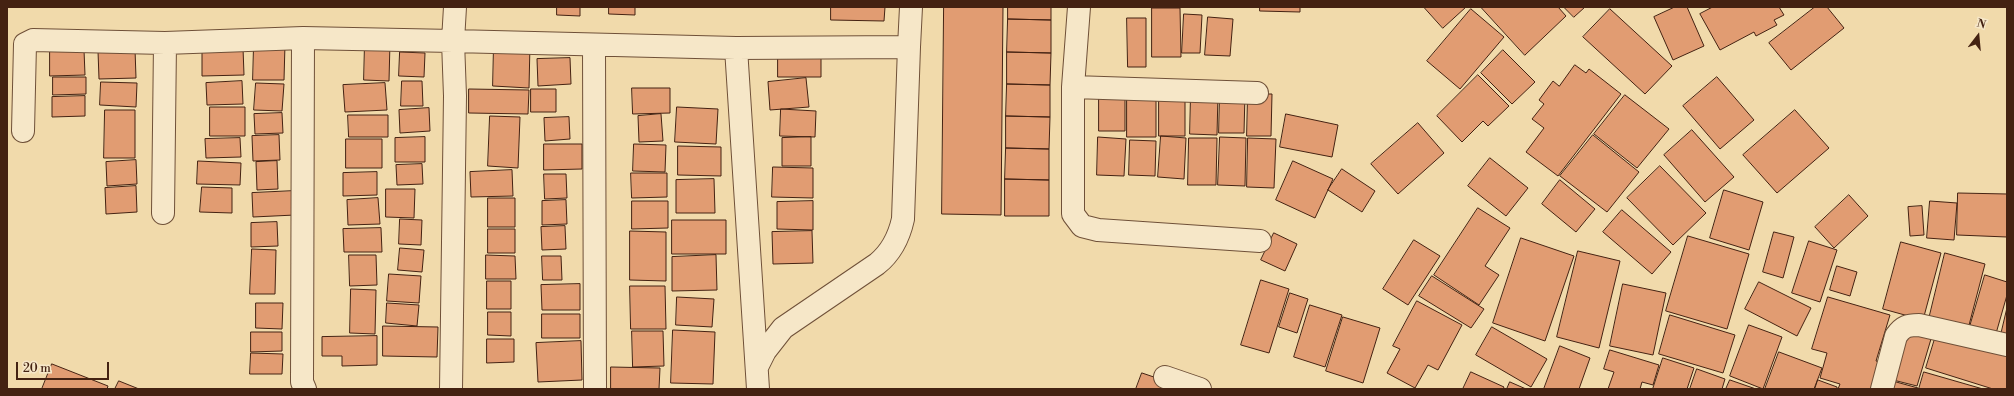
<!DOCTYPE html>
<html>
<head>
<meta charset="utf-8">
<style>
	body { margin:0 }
	#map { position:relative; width:2014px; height:396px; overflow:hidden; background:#f1daab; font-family:"Libre Bodoni",serif }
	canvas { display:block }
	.frame { position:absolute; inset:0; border:8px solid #442212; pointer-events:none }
	.north { position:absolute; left:1958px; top:16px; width:40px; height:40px; -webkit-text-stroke:3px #f6e7c8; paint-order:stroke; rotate:16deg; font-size:11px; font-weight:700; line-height:16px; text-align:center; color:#442212 }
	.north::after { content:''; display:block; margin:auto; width:14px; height:18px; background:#442212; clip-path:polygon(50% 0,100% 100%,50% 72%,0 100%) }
	.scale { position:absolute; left:16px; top:362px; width:93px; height:18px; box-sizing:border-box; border:2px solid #442212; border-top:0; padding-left:5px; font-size:12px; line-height:14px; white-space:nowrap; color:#442212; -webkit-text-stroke:3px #f6e7c8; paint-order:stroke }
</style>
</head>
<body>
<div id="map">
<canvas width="2014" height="396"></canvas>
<div class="frame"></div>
<div class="north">N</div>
<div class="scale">20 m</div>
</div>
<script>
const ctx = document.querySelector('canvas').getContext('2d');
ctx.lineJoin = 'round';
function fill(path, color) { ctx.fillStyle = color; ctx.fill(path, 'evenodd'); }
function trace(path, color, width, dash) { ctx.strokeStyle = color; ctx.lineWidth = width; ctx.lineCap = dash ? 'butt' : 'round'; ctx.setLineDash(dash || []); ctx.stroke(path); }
const building = new Path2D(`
	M557,7H580V16L557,15Z
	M609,7H635V15L609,14Z
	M831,7H885L884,21L831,20Z
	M944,7H1003L1001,215L942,214Z
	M1008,7H1051V20L1008,19Z
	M1260,7H1300V12L1260,11Z
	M1424,7H1466L1443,28Z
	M1481,7H1558L1566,16L1525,55Z
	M1564,7H1585L1574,17Z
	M1675,7H1687L1704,46L1673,60L1654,17Z
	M1713,7H1779L1784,15L1774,20L1777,25L1756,36L1754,32L1720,50L1700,14Z
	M1815,7H1827L1844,28L1791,70L1769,43Z
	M1152,8H1180L1181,57H1152Z
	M1471,9L1504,37L1460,89L1427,61Z
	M1610,9L1672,66L1645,94L1583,37Z
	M1184,14L1202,15L1200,53H1182Z
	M1208,17L1233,19L1230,56L1205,55Z
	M1127,18H1146V67H1128Z
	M1008,19L1051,20V53L1007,52Z
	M365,41L390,42L389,81L364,80Z
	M494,43L530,44L529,88L493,86Z
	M254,44H285L284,80H253Z
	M243,48L244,75L202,76V49Z
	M135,49L136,78L99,79L98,51Z
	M50,50H84L85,75L50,76Z
	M778,50H821V77H778Z
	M1503,50L1535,82L1512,104L1481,73Z
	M400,52L425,53L424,77L399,76Z
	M1007,52L1051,53L1050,85L1007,84Z
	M570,58L571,84L538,86L537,59Z
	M1575,65L1586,73L1589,69L1621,94L1558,176L1526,152L1544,128L1532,119L1544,104L1539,100L1553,81L1559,86Z
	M1478,75L1509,106L1488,126L1483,121L1462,142L1437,116Z
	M53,77H86V94L53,95Z
	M1717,77L1754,120L1720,149L1683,106Z
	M806,78L809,107L770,110L768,82Z
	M242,81L243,104L207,105L206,83Z
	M402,81H422L423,106H401Z
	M101,82L137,83L136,107L100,105Z
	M256,83L284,84L282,111L254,110Z
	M385,83L387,110L345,112L343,85Z
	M1007,84L1050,85V117L1006,116Z
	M632,88H670V113L633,114Z
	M469,89L529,90L528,114L469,113Z
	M531,89H556V112H531Z
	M1127,92H1156V137H1127Z
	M1159,92H1185V136H1159Z
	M1191,93L1218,94L1217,135L1190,134Z
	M1220,93H1245L1244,133H1219Z
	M1248,94H1272L1271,136H1247Z
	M1099,95H1125V131H1099Z
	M1625,95L1669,129L1637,168L1594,134Z
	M85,96V116L52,117V97Z
	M210,107H245V136H210Z
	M677,107L718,109L716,144L675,142Z
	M429,108L430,131L400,133L399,110Z
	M781,109L816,111L815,137L780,136Z
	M105,110H135V158H104Z
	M1795,110L1829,148L1777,193L1743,155Z
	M282,113L283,133L255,134L254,114Z
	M661,114L663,141L639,142L638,116Z
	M1286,114L1338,125L1332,157L1280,147Z
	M348,115H388V137H349Z
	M490,116L520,117L518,168L488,166Z
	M1006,116L1050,117L1049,149L1006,148Z
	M569,117L570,139L545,141L544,118Z
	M1418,123L1444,153L1398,194L1371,164Z
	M1692,130L1734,177L1705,202L1664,155Z
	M279,135L280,160L253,161L252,136Z
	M1593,135L1639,172L1607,212L1560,176Z
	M1161,136L1186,138L1184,179L1158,177Z
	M425,137V162H395V138Z
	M811,137V166H782V138Z
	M1098,137L1126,139L1124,176L1097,175Z
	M1220,137L1246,138L1245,186L1218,185Z
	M240,138L241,157L206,158L205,139Z
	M1189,138H1217L1216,185H1188Z
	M1248,138L1276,139L1274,188L1247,187Z
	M346,139H382V168H346Z
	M1130,140L1156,141L1155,176L1129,175Z
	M544,144H582V169L544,170Z
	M634,144L666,145L665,172L633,171Z
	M678,146L721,147V176L678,175Z
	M1006,148L1049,149V180L1005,179Z
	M1490,158L1528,188L1506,216L1468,186Z
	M136,160L137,184L107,186L106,162Z
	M198,161L241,163L240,185L197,184Z
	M277,161L278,189L257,190L256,162Z
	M1293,161L1333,179L1315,218L1276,200Z
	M422,164L423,184L397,185L396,165Z
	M1660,166L1706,213L1673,245L1627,198Z
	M773,167L813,168V198L772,197Z
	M1342,169L1375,191L1362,212L1328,190Z
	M512,170L513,196L471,197L470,172Z
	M377,172V195L343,196V173Z
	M631,173H667V197L632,198Z
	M544,174H566L567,198L545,199Z
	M714,179L715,213H676V180Z
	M1005,179L1049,180V216H1005Z
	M1560,180L1595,209L1576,232L1542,204Z
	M136,186L137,212L106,214L105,188Z
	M202,187L232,188V213L200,212Z
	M386,189H415L414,218L386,217Z
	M1724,190L1763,202L1749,250L1710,238Z
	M294,191L295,215L253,217L252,193Z
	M1958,193L2007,194V237L1957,235Z
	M1849,195L1868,216L1834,248L1815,227Z
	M378,198L380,224L348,225L347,200Z
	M488,198H515V227H488Z
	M566,200L567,224L542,225V201Z
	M632,201H668V228L632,229Z
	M813,201V230L777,229V202Z
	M1930,201L1957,203L1954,240L1927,238Z
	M1922,206L1924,235L1910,236L1908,207Z
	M1478,208L1510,228L1485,266L1499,275L1479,305L1434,275Z
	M1622,210L1671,252L1652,274L1603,232Z
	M400,219L422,220L421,245L399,244Z
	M672,220H726V254H672Z
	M277,222L278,246L251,247V223Z
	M565,226L566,249L542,250L541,227Z
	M381,228L382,252H344L343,229Z
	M488,229H515V253H488Z
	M630,231L666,232V281L630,280Z
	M812,231L813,263L773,264L772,232Z
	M1774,232L1794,237L1783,278L1763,272Z
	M1274,233L1297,244L1285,271L1261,260Z
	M1688,236L1749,254L1727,329L1666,311Z
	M1521,238L1574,256L1545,341L1493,323Z
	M1414,240L1440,256L1408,305L1383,289Z
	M1809,241L1837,250L1820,302L1792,293Z
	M1901,242L1941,253L1923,320L1883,309Z
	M400,248L424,250L422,272L398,270Z
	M252,249L276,250L275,294H250Z
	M1578,251L1620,261L1599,348L1557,337Z
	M1945,253L1985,264L1968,329L1929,319Z
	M349,255H376L377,285L350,286Z
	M486,255L515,256L516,279H486Z
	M716,255L717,290L672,291V257Z
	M542,256H561L562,280H543Z
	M1837,266L1857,272L1850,296L1830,290Z
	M389,274L421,276L419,303L387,301Z
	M1985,275L2007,282V295L1995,337L1969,330Z
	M1432,276L1484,309L1471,328L1419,296Z
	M1261,280L1289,289L1269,353L1241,345Z
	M487,281H511V309H487Z
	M1759,282L1811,308L1797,336L1745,309Z
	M580,284V310H542L541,285Z
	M1623,284L1666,293L1653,355L1610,346Z
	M630,286H665L666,329H631Z
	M351,289L376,290L375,334L350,333Z
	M1290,293L1308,299L1297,333L1279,327Z
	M677,297L714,299L712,327L676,325Z
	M1828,297L1890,315L1876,361L1886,364L1879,389H1838L1840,384L1820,378L1827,353L1812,349Z
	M1417,301L1462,325L1438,370L1428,365L1415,388L1387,373L1400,349L1393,346Z
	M256,303H283L282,329L256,328Z
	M387,303L419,305L417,326L386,323Z
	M1310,305L1342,315L1325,367L1294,357Z
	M2007,308V340L2000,339Z
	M488,312H511V336L488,335Z
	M542,314H580V338H542Z
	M1670,315L1735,335L1723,373L1659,354Z
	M1343,317L1380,328L1363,383L1326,371Z
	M1749,325L1782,337L1763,389L1730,376Z
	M383,326L438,327L437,357L383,356Z
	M1492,327L1547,359L1531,387L1476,355Z
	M673,330L715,332L713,384L671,383Z
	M632,331H663L664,366L633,367Z
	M1902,331L1931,339L1917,386L1889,379Z
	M251,332H282V351L251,352Z
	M1937,332L2007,354V389H1993L1926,368Z
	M377,336V365L342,366V356H322V337Z
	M487,339H514V362L487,363Z
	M581,341L582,380L538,382L536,343Z
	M1560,346L1590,358L1579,389H1544Z
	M1610,350L1659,365L1653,385L1642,382L1640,389H1608L1614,372L1604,369Z
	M1779,352L1822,368L1814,389H1765Z
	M251,353L283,354L282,374H250Z
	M1663,358L1694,368L1687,389H1653Z
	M52,364L108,386L107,389H42Z
	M611,367L660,368L659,389H611Z
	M1697,369L1725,379L1722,389H1690Z
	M1471,372L1504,387L1503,389H1463Z
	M1924,372L1983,389H1919Z
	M1142,373L1189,389H1136Z
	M1730,380L1756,389H1726Z
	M1818,380L1837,387V389H1815Z
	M1889,380L1918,388V389H1886Z
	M119,381L139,389H115Z
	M1510,382L1526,389H1507Z`);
const minor = new Path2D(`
	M1079,7L1073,87V214L1082,226L1098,230L1260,241
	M303,38L302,382L305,389
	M594,46L595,389
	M736,48L758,389
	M1073,87L1257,93
	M23,131L25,44L33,40L165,43L303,38L453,41L455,7
	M163,213L165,43
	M757,367L765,351L783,328L877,264C892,252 899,237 903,219L909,47
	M1165,377L1200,389
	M451,389L455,96L453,41L736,48L909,47L911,7
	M1882,389L1896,336C1903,326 1908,325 1919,325L2007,345`);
fill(building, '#e19c72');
trace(building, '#442212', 1);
trace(minor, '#6f5038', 24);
trace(minor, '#f6e7c8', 22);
</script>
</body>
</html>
